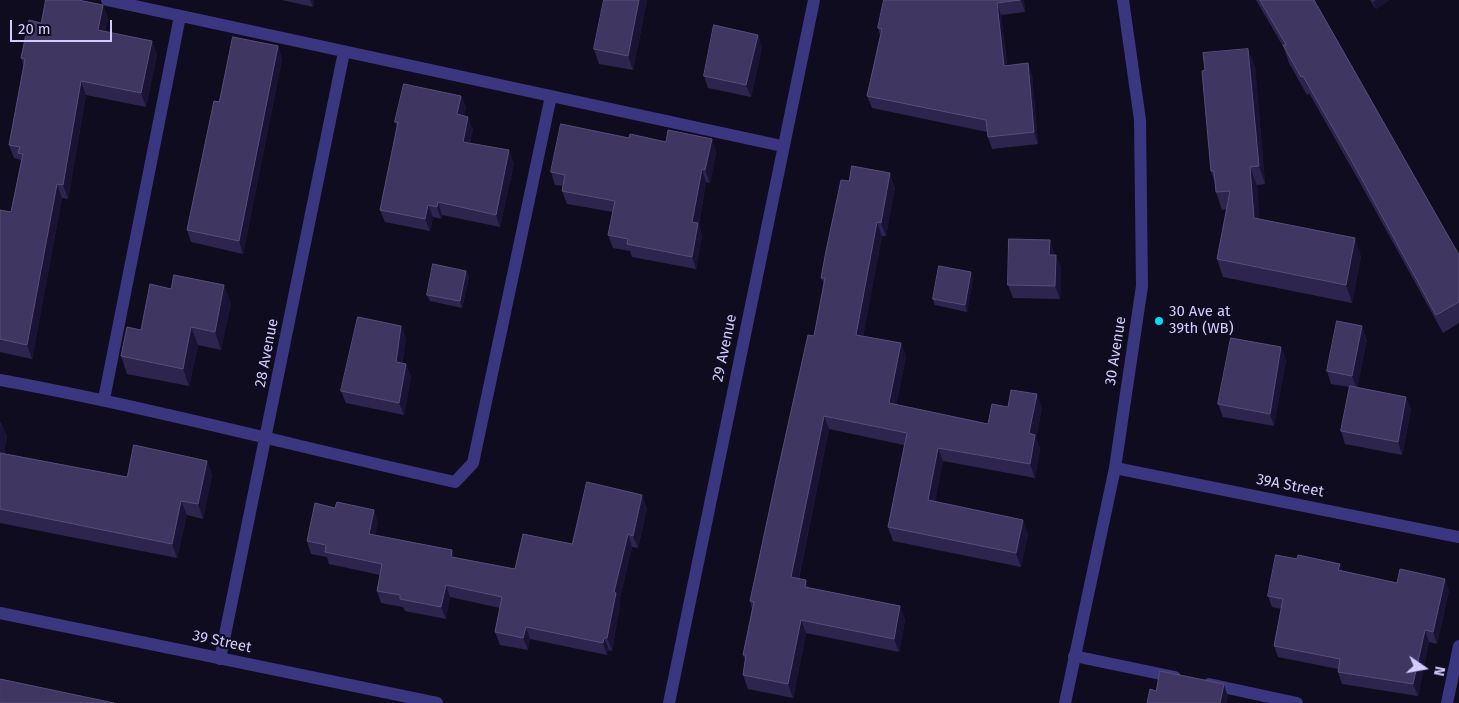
<!DOCTYPE html>
<html>
<head>
<meta charset="utf-8">
<style>
	body { margin:0 }
	#map { position:relative; width:1459px; height:703px; overflow:hidden; background:#100c20; font-family:"Fira Sans",sans-serif }
	canvas { display:block }
	.north { position:absolute; left:1399px; top:643px; width:50px; height:50px; -webkit-text-stroke:4px #100c20; paint-order:stroke; rotate:102deg; font-size:14px; font-weight:700; line-height:20px; text-align:center; color:#d2ccff }
	.north::after { content:''; display:block; margin:auto; width:18px; height:22px; background:#d2ccff; clip-path:polygon(50% 0,100% 100%,50% 72%,0 100%) }
	.scale { position:absolute; left:10px; top:20px; width:102px; height:22px; box-sizing:border-box; border:2px solid #d2ccff; border-top:0; padding-left:6px; font-size:15px; line-height:18px; white-space:nowrap; color:#d2ccff; -webkit-text-stroke:4px #100c20; paint-order:stroke }
</style>
</head>
<body>
<div id="map">
<canvas width="1459" height="703"></canvas>
<div class="north">N</div>
<div class="scale">20 m</div>
</div>
<script>
const ctx = document.querySelector('canvas').getContext('2d');
ctx.lineJoin = 'round';
function trace(path, color, width, dash) { ctx.strokeStyle = color; ctx.lineWidth = width; ctx.lineCap = dash ? 'butt' : 'round'; ctx.setLineDash(dash || []); ctx.stroke(path); }
function fill(path, color) { ctx.fillStyle = color; ctx.fill(path, 'evenodd'); }
function label(font, color, halo, rows, align = 'center') {
  ctx.font = font + ' "Fira Sans",sans-serif'; ctx.lineWidth = 4.5; ctx.setLineDash([]); ctx.textBaseline = 'middle'; ctx.strokeStyle = halo; ctx.fillStyle = color; for (const [text, x, y, turn = 0] of rows) {
    ctx.save(); ctx.translate(x, y); ctx.rotate((+turn || 0) * Math.PI / 180); ctx.textAlign = isNaN(turn) ? turn : align; if (halo) ctx.strokeText(text, 0, 0); ctx.fillText(text, 0, 0); ctx.restore();
  }
}
const service = new Path2D(`
	M107,0L782,146
	M0,380C153,408 303,448 455,482L473,463L551,96
	M104,399L180,16
	M1074,656L1175,677
	M1209,684L1297,703
	M1447,703L1459,646`);
const minor = new Path2D(`
	M1115,468L1459,537
	M0,613L437,703
	M220,659L344,52
	M669,703L814,0`);
const tertiary = new Path2D(`
	M1065,703L1115,468L1142,286L1140,120L1123,0`);
const wall = new Path2D(`
	M282,0H314L313,7Z
	M647,0L633,70L599,64L594,49Z
	M884,0H1024L1025,12L1001,15L1007,65L1032,75L1038,144L992,149L988,137L987,132L872,108L867,96L880,35L878,28Z
	M1256,0H1314L1459,255V323L1443,333L1359,181L1309,93L1307,95L1289,63L1284,48Z
	M1370,0H1389L1376,9Z
	M103,5L108,19L105,32L152,41L157,55L146,107L86,95L68,199L62,198L32,359L0,352V210L11,212L21,161V160L14,158L9,145L24,67L21,58L41,23Z
	M758,35L762,47L751,97L708,88L704,76Z
	M278,46L282,59L243,254L191,242L187,230L219,102Z
	M1255,66L1265,184L1257,185L1259,219L1361,256L1352,303L1223,277L1217,259L1227,209L1222,210L1216,192L1215,183L1211,171Z
	M461,96L466,108L464,116L473,129L470,143L514,163L500,227L442,215L441,219L433,217L430,231L385,222L380,210L397,127L395,122Z
	M629,138L666,142L712,139L716,152L710,183L706,182L699,225L702,236L696,269L632,257L630,251L613,248L608,235L613,212L567,204L562,191L563,186L555,185L551,172Z
	M849,181L895,187L886,236H882L863,336L901,343L906,357L896,405L988,424L1008,407L1042,408L1036,438L1040,448L1035,478L943,461L935,502L1028,534L1021,567L893,541L888,527L904,445L829,429L799,578L809,588L900,606L905,620L899,652L806,633L793,698L748,689L743,675L745,660L743,655L752,608L750,601L814,336L824,284L821,278Z
	M1050,240L1054,255L1061,267L1060,299L1013,298L1008,285Z
	M466,271L469,277L462,308L430,301L427,295Z
	M973,279L967,312L935,305L933,299Z
	M231,303L221,350L198,345L189,386L127,374L121,356L141,330Z
	M401,326L406,339L402,364H406L411,377L404,415L346,403L341,391Z
	M1367,339L1357,388L1406,397L1411,410L1402,455L1345,444L1341,431L1349,387L1331,384L1327,371Z
	M1281,347L1286,360L1274,426L1223,417L1218,404Z
	M0,422L7,437L4,449L6,454L127,477L207,461L212,475L203,519L187,515L177,558L0,523Z
	M647,508L638,548L632,547L619,602L620,605L612,651L609,650L607,655L530,639L528,650L500,645L495,632L500,608L450,597L446,619L405,611L403,607L381,603L377,591L380,575L329,564L327,557L311,554L307,541L378,522L375,535L455,557L515,569L572,544Z
	M1342,571L1397,583L1449,590L1437,644L1429,642L1418,696L1342,684L1338,672V669L1278,657L1274,646L1281,609L1272,607L1268,596Z`);
const shadedWall = new Path2D(`
	M310,0H314L313,7Z
	M639,0H647L633,70L628,56Z
	M1021,0H1024L1025,12Z
	M1376,0H1389L1376,9L1373,2Z
	M997,3L1001,15L1008,78L1004,66Z
	M103,5L108,19L103,44L98,30Z
	M758,35L762,47L751,97L746,85Z
	M152,41L157,55L146,107L141,93Z
	M278,46L282,59L243,254L239,241Z
	M1248,49L1255,66L1265,184L1259,166Z
	M1028,63L1032,75L1038,144L1034,132Z
	M81,81L86,95L68,199L63,185Z
	M461,96L466,108L462,127L457,114Z
	M468,117L473,129L468,154L463,142Z
	M712,139L716,152L710,183L705,170Z
	M509,150L514,163L500,227L496,215Z
	M1250,167L1257,185L1261,235L1254,218Z
	M702,169L706,182L699,225L702,236L696,269L692,257V222Z
	M890,173L895,187L886,236L881,223Z
	M57,184L62,198L32,359L27,345Z
	M438,202L442,215L441,219L437,207Z
	M428,205L433,217L430,231L425,219Z
	M877,222L882,236L861,348L856,335Z
	M1355,238L1361,256L1352,303L1346,285Z
	M1050,240L1054,253V267L1049,255Z
	M1056,255L1061,267L1060,299L1055,286Z
	M466,271L469,277L462,308L460,301Z
	M971,272L973,279L967,312L965,305Z
	M224,285L231,303L221,350L215,332Z
	M401,326L406,339L400,375L396,362Z
	M1362,326L1367,339L1357,389L1352,376Z
	M191,327L198,345L189,386L183,369Z
	M901,343L906,357L894,417L889,403Z
	M1281,347L1286,360L1274,426L1270,414Z
	M406,364L411,377L404,415L399,403Z
	M1037,394L1042,408L1036,438L1040,448L1035,478L1030,464L1029,433Z
	M1406,397L1411,410L1402,455L1398,442Z
	M824,416L829,429L796,591L791,577Z
	M1,422L7,437L4,449L7,457L0,454V428Z
	M938,448L943,461L933,514L928,500Z
	M207,461L212,475L203,519L198,504Z
	M642,495L647,508L638,548L633,536Z
	M181,501L187,515L177,558L172,544Z
	M374,510L378,522L373,546L369,534Z
	M1023,520L1028,534L1021,567L1016,553Z
	M628,534L632,547L619,602L620,605L612,651L607,638L614,592Z
	M452,550L457,563L451,557Z
	M1340,564L1344,575L1338,570Z
	M1445,579L1449,590L1437,644L1433,632Z
	M806,580L811,593L805,587Z
	M446,585L450,597L446,619L441,607Z
	M900,606L905,620L899,652L894,639Z
	M801,620L806,633L793,698L788,684Z
	M526,627L530,639L528,650L523,638Z
	M1425,630L1429,642L1418,696L1413,684Z
	M604,638L609,650L607,655L603,643Z
	M1224,684L1228,697L1227,703H1220Z`);
const building = new Path2D(`
	M46,0H78L103,5L98,30L152,41L141,93L81,81L63,185L57,184L27,345L0,339V210L11,212L23,154L18,153L20,147L9,145L25,59L21,58L29,20L41,23Z
	M604,0H639L628,56L594,49Z
	M884,0H1020L997,3L1004,66L1028,63L1034,132L988,137L986,120L867,96L882,29L878,28Z
	M1260,0H1314L1459,255V302L1436,315L1353,163L1303,76L1301,77L1283,45H1286Z
	M714,25L758,35L746,85L704,76Z
	M233,37L278,46L239,241L187,230L214,101L219,102Z
	M1248,49L1259,166L1250,167L1254,218L1355,238L1346,285L1217,259L1230,191L1216,192L1214,171H1211L1202,71L1205,70L1203,53Z
	M404,84L461,96L457,114L468,117L463,142L509,150L496,215L438,202L437,207L428,205L425,219L380,210L398,122H395Z
	M561,124L629,138L630,134L666,142L668,130L712,139L705,170L702,169L692,222L698,223L692,257L627,244L628,239L608,235L615,201L562,191L565,175L551,172Z
	M852,166L890,173L881,223L877,222L856,335L901,343L889,403L988,424L992,404L1008,407L1011,390L1037,394L1029,433L1035,435L1030,464L938,448L928,500L1023,520L1016,553L888,527L907,433L824,416L791,577L806,580L805,587L900,606L894,639L801,620L788,684L743,675L746,655H743L754,602L750,601L778,470L808,335L814,336L825,278H821L826,251L841,180L849,181Z
	M1009,239L1050,240L1049,255H1056L1055,286L1008,285Z
	M433,264L466,271L460,301L427,295Z
	M939,266L971,272L965,305L933,299Z
	M174,275L224,285L215,332L191,327L183,369L121,356L127,327L141,330L150,284L171,289Z
	M358,317L401,326L396,362L406,364L399,403L341,391Z
	M1337,321L1362,326L1352,376L1327,371Z
	M1231,338L1281,347L1270,414L1218,404Z
	M1350,386L1406,397L1398,442L1341,431Z
	M134,445L207,461L198,504L181,501L172,544L0,509V453L127,477Z
	M587,482L642,495L633,536L628,534L614,592L616,593L607,638H604L603,643L526,627L523,638L495,632L502,597L446,585L441,607L400,599V595L377,591L382,564L325,552L326,545L307,541L315,503L335,508L337,502L374,510L369,534L452,550L451,557L515,569L523,534L572,544Z
	M1276,555L1297,559L1298,555L1340,564L1338,570L1397,583L1400,569L1445,579L1433,632L1425,630L1413,684L1338,672L1340,659L1274,646L1283,599L1268,596Z
	M1160,671L1224,684L1220,703H1147L1150,689L1156,691Z
	M0,679L114,703H0Z`);
const markers = [
	[1159,321,5,"#00ddf7"]
];
const poiNames = [
	["30 Ave at",1169,312],
	["39th (WB)",1169,329]
];
const streetNames = [
	["29 Avenue",725,348,-78],
	["30 Avenue",1116,351,-81],
	["28 Avenue",267,353,-79],
	["39A Street",1290,486,11],
	["39 Street",222,642,12]
];
trace(service, '#3a3780', 12);
trace(minor, '#3a3780', 12);
trace(tertiary, '#3a3780', 12);
fill(wall, '#2d254e');
fill(shadedWall, '#1a1334');
fill(building, '#3f3761');
trace(building, '#564e7a', 1);
for (const [x, y, r, color] of markers) { const dot = new Path2D(); dot.arc(x, y, r, 0, 2 * Math.PI); ctx.fillStyle = color; ctx.fill(dot); trace(dot, '#100c20', 2); }
label('15px', '#d2ccff', '#100c20', poiNames, 'left');
label('15px', '#d2ccff', '#100c20', streetNames);
</script>
</body>
</html>
